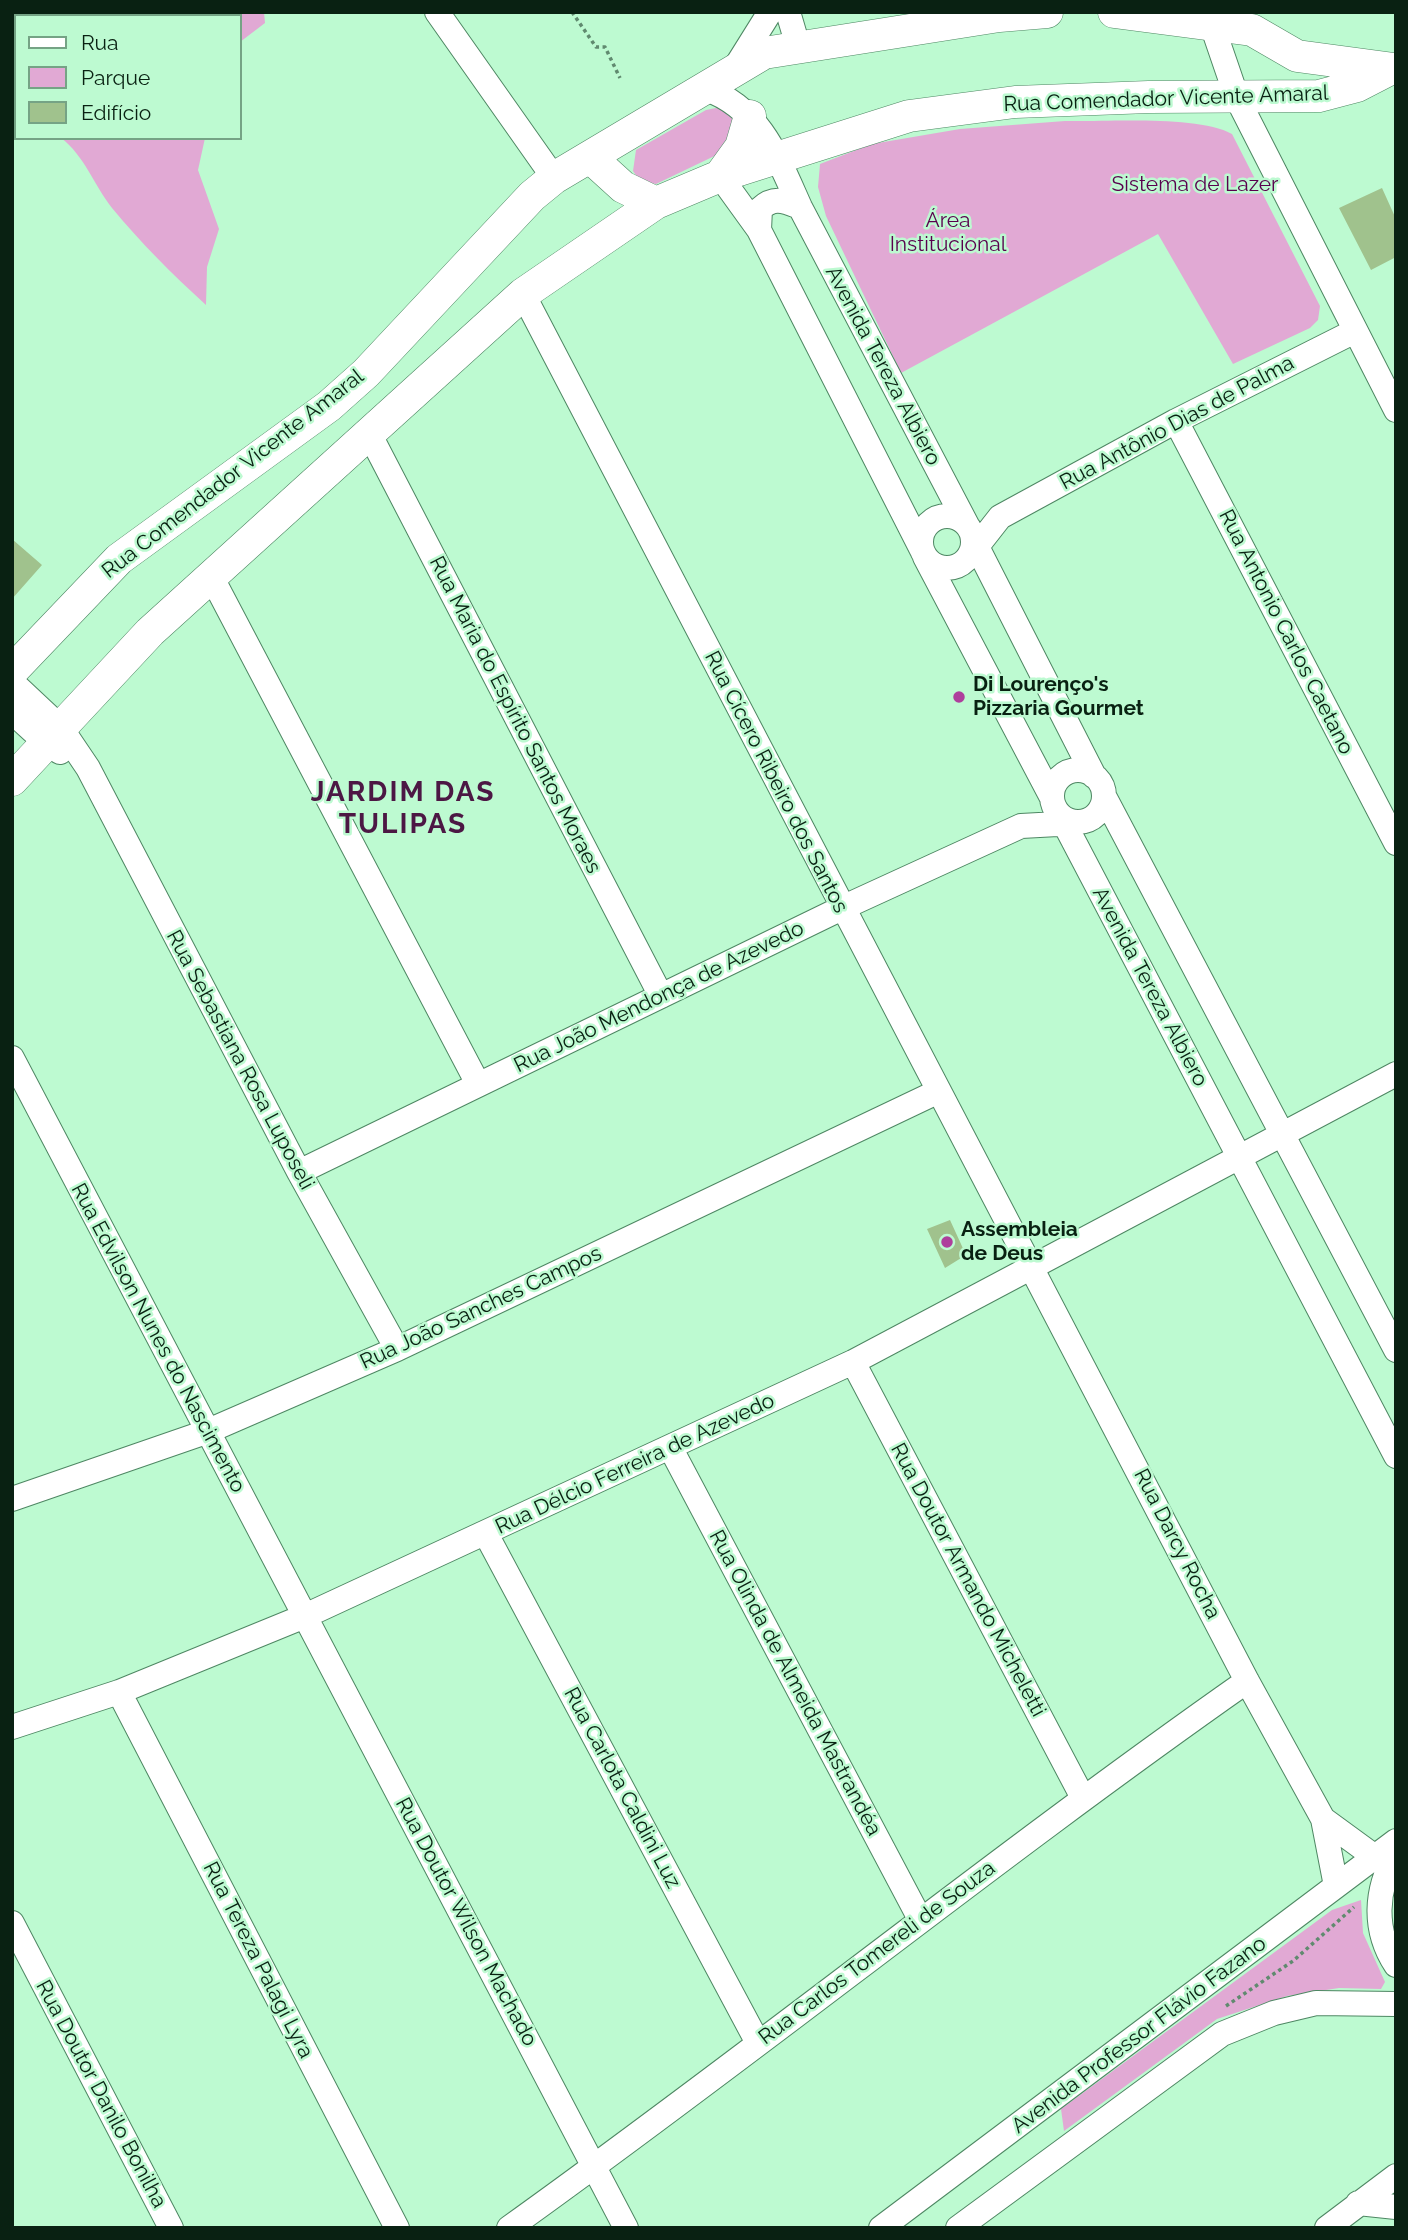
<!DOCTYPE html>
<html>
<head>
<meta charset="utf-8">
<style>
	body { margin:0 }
	#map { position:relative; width:1408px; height:2240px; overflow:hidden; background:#bdfad1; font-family:Raleway,sans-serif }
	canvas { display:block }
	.frame { position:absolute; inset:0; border:14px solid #092112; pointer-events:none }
	.legend { position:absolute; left:14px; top:14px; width:228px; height:126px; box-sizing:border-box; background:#bdfad1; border:2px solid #75a385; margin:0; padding:9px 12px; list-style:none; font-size:21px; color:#092112 }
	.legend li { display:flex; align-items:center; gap:14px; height:35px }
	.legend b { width:35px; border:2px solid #75a385 }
</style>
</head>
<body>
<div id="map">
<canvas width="1408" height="2240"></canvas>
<div class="frame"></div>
<ul class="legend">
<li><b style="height:9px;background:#fff"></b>Rua</li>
<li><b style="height:19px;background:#e1a9d4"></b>Parque</li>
<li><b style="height:19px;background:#a0c28d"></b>Edifício</li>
</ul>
</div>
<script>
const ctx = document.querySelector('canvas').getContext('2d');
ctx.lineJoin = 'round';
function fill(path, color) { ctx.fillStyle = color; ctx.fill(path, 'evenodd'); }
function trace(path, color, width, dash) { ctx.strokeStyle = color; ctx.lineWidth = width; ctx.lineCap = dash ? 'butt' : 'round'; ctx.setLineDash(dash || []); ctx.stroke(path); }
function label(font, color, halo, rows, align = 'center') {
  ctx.font = font + ' Raleway,sans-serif'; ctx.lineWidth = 5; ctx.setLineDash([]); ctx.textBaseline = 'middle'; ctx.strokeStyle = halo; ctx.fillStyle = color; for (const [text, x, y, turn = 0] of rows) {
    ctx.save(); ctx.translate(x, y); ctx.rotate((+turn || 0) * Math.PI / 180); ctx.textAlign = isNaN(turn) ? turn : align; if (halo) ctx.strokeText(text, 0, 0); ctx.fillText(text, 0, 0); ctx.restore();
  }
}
const green = new Path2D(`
	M20,12H264L265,23L240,42V16H21Z
	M716,108L727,110L735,117L727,150L656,184L640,181L633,171L636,150L706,110Z
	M1065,121C1106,122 1198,115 1232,134L1320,306L1318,320L1310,328L1233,364L1158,234L901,373L826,216L818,187L820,164L872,144L960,129Z
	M61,138H205L198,170L219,229L207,267L206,305C172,274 141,243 112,208C94,185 84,155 61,138Z
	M1361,1900L1363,1933L1385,1982L1381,1989L1339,1988L1287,1996L1217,2019L1064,2131L1061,2109L1332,1910Z`);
const building = new Path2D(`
	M1382,188L1396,219V257L1371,270L1339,208Z
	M12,539L42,565L12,599Z
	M950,1220L966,1255L945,1268L927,1229Z`);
const path = new Path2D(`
	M572,12L596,47H605L620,78
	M1226,2006L1293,1961L1354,1907`);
const minor = new Path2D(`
	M437,12L554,178
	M788,12L798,46
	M1212,25L1237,98L1396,410
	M735,68L770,12
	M706,89C760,108 778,158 800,207L967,525
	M720,176L759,230L922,550
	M759,230L760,209C774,196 784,201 800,207
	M523,294L1247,1681L1323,1819L1336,1886
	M1176,421L1396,843
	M370,435L661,996
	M921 542a26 26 0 1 1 52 0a26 26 0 1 1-52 0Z
	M973,539L1094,776
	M971,554L1000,517L1176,421L1355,331
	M925,557L1051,796
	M211,576L478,1084
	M12,682L61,728L88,768L299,1172L397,1349
	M12,712L46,743L60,752
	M1052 796a26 26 0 1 1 52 0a26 26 0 1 1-52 0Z
	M1104,796L1396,1350
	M1061,817L1396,1456
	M12,1058L626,2228
	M299,1172L842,908L1021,826L1076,823
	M853,1362L1083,1798
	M670,1447L920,1919
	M12,1499L206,1432L397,1349L939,1091
	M486,1534L758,2043
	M119,1692L397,2228
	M12,1727L119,1692L305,1616L853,1362L1396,1074
	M1323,1819L1375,1857
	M1396,1854C1375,1890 1373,1930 1396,1965
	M12,1923L171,2228
	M1358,2203L1396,2207
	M509,2228C758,2050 996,1857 1247,1681
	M881,2228L1396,1841
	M958,2228L1222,2034L1274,2013L1316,2003L1396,2004
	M1327,2228L1396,2176`);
const major = new Path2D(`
	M1114,12L1252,30L1297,56L1394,69
	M590,157L623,187L656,203
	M720,176L741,147L750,116
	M12,671L119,559L329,406L366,373L532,196L554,178L764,53L999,16L1047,12
	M12,780L150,632L523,294L656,203L720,176L909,116L1015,102L1149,97L1319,96L1357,86L1388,70`);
const markers = [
	[959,697,7,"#ae3f9c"],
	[947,1242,7,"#ae3f9c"]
];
const streetNames = [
	["Rua Comendador Vicente Amaral",1166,99,-2],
	["Avenida Tereza Albiero",883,366,62],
	["Rua Antônio Dias de Palma",1177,423,-28],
	["Rua Comendador Vicente Amaral",233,474,-38],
	["Rua Antonio Carlos Caetano",1286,632,63],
	["Rua Maria do Espírito Santos Moraes",515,715,63],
	["Rua Cícero Ribeiro dos Santos",776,782,63],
	["Avenida Tereza Albiero",1150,987,62],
	["Rua João Mendonça de Azevedo",659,997,-26],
	["Rua Sebastiana Rosa Luposeli",240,1060,62],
	["Rua João Sanches Campos",481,1308,-25],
	["Rua Edvilson Nunes do Nascimento",158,1338,62],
	["Rua Délcio Ferreira de Azevedo",635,1464,-25],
	["Rua Darcy Rocha",1177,1544,63],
	["Rua Doutor Armando Micheletti",968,1580,62],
	["Rua Olinda de Almeida Mastrandéa",795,1683,62],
	["Rua Carlota Caldini Luz",622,1788,62],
	["Rua Doutor Wilson Machado",466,1922,62],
	["Rua Carlos Tomereli de Souza",877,1953,-37],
	["Rua Tereza Palagi Lyra",258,1960,63],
	["Avenida Professor Flávio Fazano",1139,2035,-37],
	["Rua Doutor Danilo Bonilha",101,2094,62]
];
const parkNames = [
	["Sistema de Lazer",1195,185],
	["Área",948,221],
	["Institucional",948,245]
];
const poiNames = [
	["Di Lourenço's",973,685],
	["Pizzaria Gourmet",973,709],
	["Assembleia",961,1230],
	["de Deus",961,1254]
];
const districtNames = [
	["JARDIM DAS",403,793],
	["TULIPAS",403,825]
];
fill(green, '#e1a9d4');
fill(building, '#a0c28d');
trace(minor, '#4e8763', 26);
trace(major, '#4e8763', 33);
trace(path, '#608a6f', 3.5, [3.5, 3.5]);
trace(minor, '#fff', 24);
trace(major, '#fff', 32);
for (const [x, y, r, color] of markers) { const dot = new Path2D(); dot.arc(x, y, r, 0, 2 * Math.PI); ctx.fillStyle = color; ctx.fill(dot); trace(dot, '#bdfad1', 2.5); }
label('21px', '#092112', '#bdfad1', streetNames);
label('21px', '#59004e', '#bdfad1', parkNames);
label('bold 21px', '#092112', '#bdfad1', poiNames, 'left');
ctx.letterSpacing = '2px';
label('bold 28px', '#4c1744', '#bdfad1', districtNames);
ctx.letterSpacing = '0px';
</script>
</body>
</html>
